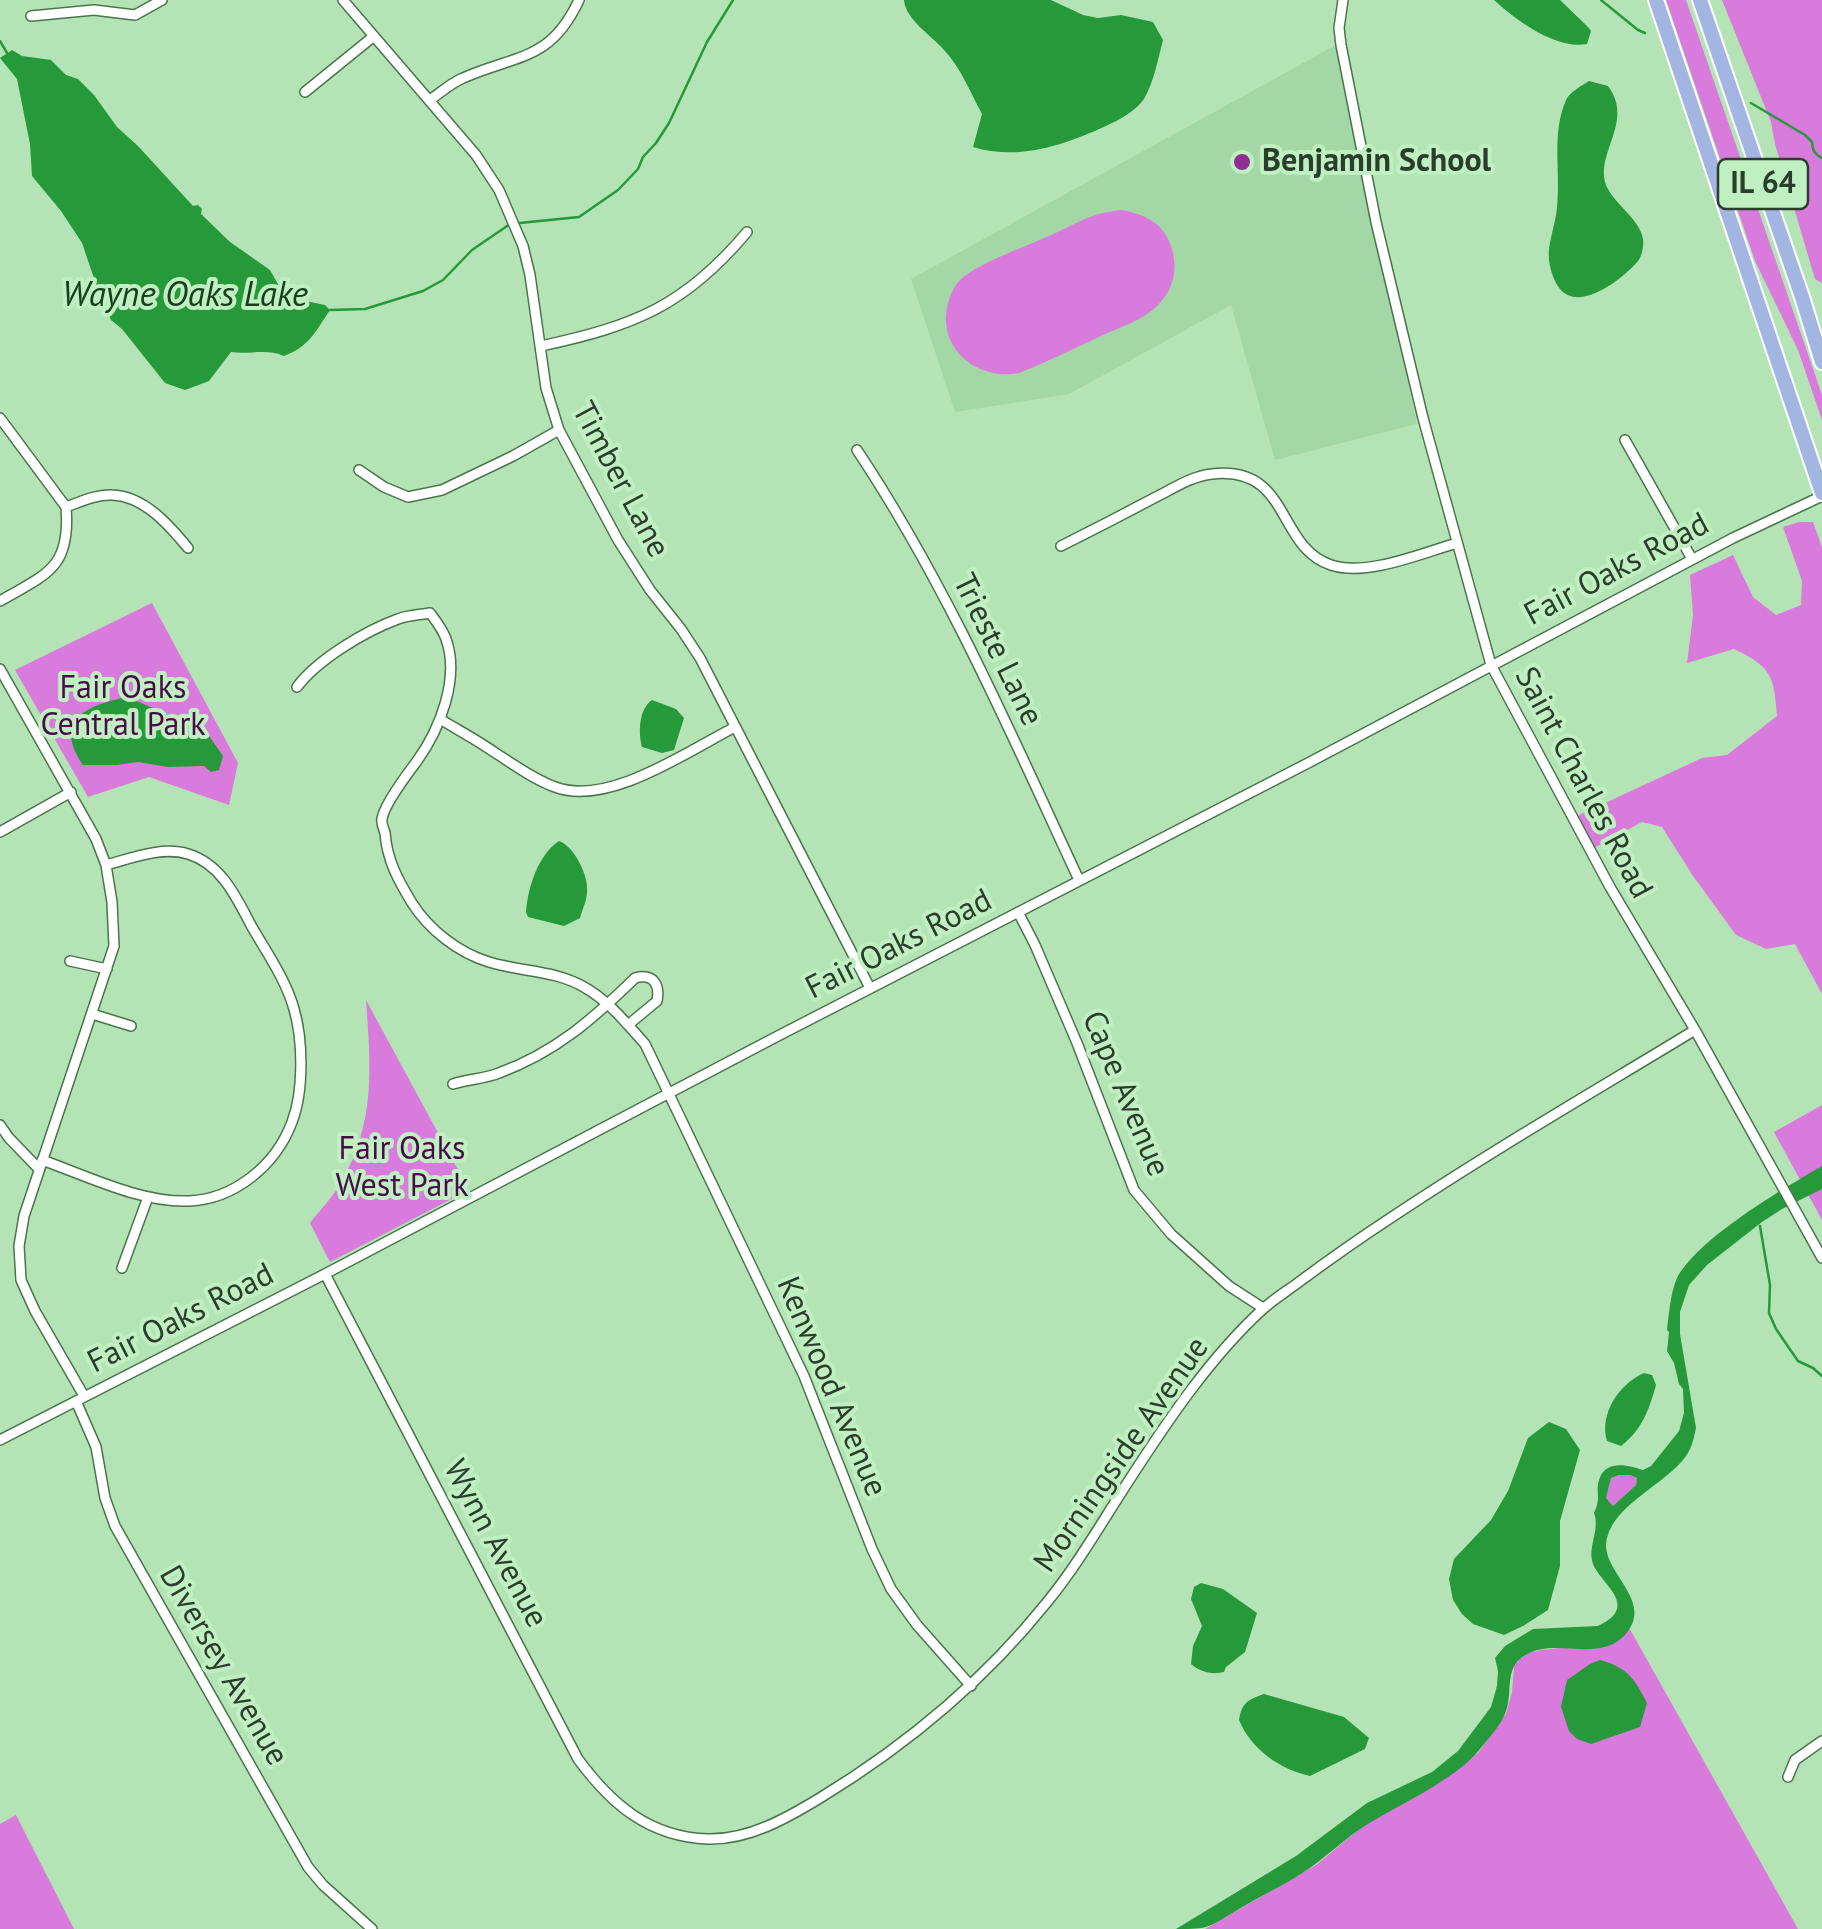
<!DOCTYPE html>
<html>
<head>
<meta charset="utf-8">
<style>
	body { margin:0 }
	canvas { display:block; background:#b4e3b5 }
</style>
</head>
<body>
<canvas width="1822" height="1929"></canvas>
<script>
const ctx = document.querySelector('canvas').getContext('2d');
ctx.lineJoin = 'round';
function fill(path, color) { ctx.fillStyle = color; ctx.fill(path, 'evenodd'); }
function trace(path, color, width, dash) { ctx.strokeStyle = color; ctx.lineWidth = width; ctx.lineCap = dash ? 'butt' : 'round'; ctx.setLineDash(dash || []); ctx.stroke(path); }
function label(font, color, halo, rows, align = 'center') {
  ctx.font = font + ' "PT Sans",sans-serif'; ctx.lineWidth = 8; ctx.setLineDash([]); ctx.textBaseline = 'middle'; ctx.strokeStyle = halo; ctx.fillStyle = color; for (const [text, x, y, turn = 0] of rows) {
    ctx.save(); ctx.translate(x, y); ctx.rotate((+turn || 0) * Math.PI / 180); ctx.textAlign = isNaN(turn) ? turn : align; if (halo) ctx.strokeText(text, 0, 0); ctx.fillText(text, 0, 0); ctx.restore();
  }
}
const built = new Path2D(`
	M1336,45L1417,424L1275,460L1231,305L1069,394L955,412L911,279Z`);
const green = new Path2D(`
	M1666,0H1686L1822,395V420L1798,350L1755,261Z
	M1722,0H1822V283L1815,279L1775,144L1771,122Z
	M1121,210C1146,214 1165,224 1172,249C1178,270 1173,291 1157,306C1143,320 1121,327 1103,335C1075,348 1047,362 1019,373C979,381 939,350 947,308C949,298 953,287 960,280C978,263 1025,247 1049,236C1065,229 1082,219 1099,214C1106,212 1114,211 1121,210Z
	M1799,522H1813L1822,547V994L1795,944L1766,949L1736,935L1693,876L1662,827L1642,822L1594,848L1577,816L1702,758L1727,755L1777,716C1774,675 1771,667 1734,649L1687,663L1693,615L1690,575L1733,555L1753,597L1776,615L1801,605L1802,581L1783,527Z
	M152,603L238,763L229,805L149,777L88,797L15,670Z
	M366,1000L469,1190L330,1262L310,1223C319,1211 331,1199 339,1186C376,1124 371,1069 366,1000Z
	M1822,1105V1220L1774,1132Z
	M1619,1475H1630L1637,1478L1636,1485L1613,1506L1606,1498L1611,1478Z
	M1627,1624L1798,1929H1205L1316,1865L1362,1827L1478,1753L1506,1714L1512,1692L1514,1666L1520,1659L1529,1653L1541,1650L1606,1643Z
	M16,1815L74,1929H0V1824Z`);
const water = new Path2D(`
	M904,0H1051L1083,15L1098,18L1121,15L1153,22L1163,40C1158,59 1154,82 1144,99C1136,111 1119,120 1106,126C1064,145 1019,161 973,147L982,114C970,92 961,68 944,50C932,36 905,19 904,0Z
	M1494,0H1560L1588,27L1591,31L1587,44C1556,50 1516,20 1494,0Z
	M12,50L22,56L51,60L66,75L78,79L94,95L117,127L138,146L193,206L198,205L202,209L201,214L230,242L270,270L283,293L295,303L301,300L325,305L330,310C315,332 310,346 284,356C267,348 248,355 231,352L209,381L185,390L165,383L122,329L111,320L98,290L82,243L61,211L32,176L30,144L17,79L0,58Z
	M1589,81L1608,86C1636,123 1591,156 1608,189C1617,206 1640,220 1643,239C1644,246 1642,256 1638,261C1624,278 1580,313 1560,289C1554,282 1550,269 1549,260C1547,244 1556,224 1557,207C1561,172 1551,134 1566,100C1570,92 1581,86 1589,81Z
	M127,697L205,730L223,756L219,770L211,772L204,766L168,767L138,762L117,765H83C52,719 88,705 127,697Z
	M652,700L676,709L684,718L674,750L662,753L642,747C638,732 639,709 652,700Z
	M559,841C574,846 589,876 587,892C587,900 582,910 580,918L564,926L528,917L526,912C528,887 538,855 559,841Z
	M1822,1166V1189L1782,1209L1762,1222L1707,1265L1689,1285L1680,1312V1334L1696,1428C1694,1437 1692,1448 1686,1456C1666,1484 1616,1503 1607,1538C1598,1571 1657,1600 1625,1635C1597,1664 1556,1636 1524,1656C1504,1668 1513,1692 1506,1711C1502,1724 1489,1738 1480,1749C1455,1781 1395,1806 1360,1829C1346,1839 1332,1851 1318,1862C1296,1879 1270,1891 1246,1905C1233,1912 1220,1922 1206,1927C1198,1929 1186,1929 1176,1929L1296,1856L1367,1803L1432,1772L1458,1751L1491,1707L1497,1686L1498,1671L1495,1658L1505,1646L1533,1629L1598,1626C1644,1605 1595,1581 1592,1560C1589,1544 1600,1529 1594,1513C1602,1497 1595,1493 1599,1480C1605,1459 1628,1465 1643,1470L1651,1466L1679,1431L1684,1413L1683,1389L1679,1384L1674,1363L1667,1351L1669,1332L1667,1330C1669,1314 1671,1289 1678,1276C1702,1236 1781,1190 1822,1166ZM1619,1475H1630L1637,1478L1636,1485L1613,1506L1606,1498L1611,1478Z
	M1644,1373L1652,1375L1656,1385C1649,1410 1642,1430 1621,1446L1607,1441C1599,1414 1619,1384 1644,1373Z
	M1549,1422L1566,1429L1580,1450L1560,1521V1566L1548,1610L1523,1626L1504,1635L1473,1624L1462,1614L1453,1600L1449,1579L1454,1559L1491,1520L1508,1491L1528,1438Z
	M1201,1583L1223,1589L1257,1613L1245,1652L1226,1667L1224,1672C1212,1675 1200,1672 1191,1664L1193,1646L1202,1626L1191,1599L1194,1587Z
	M1600,1660C1628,1668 1634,1678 1647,1703L1640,1727L1591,1744L1577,1739L1569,1731L1561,1707L1567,1680L1590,1664Z
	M1264,1694L1344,1717L1369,1738L1365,1749L1310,1776C1279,1769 1251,1749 1239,1720C1242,1702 1248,1700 1264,1694Z`);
const stream = new Path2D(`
	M1601,0L1638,30L1645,33
	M0,41L7,53
	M1751,103L1805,135L1812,142C1812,149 1815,155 1822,158
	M330,310L365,309L423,291L443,280L472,250L510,224L579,217L618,190L638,169L643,157L656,143L669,123L707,42L733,0
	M1760,1226L1770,1285L1769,1313L1776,1329L1798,1361L1813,1368L1822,1376`);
const street = new Path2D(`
	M343,0L476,155L499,190L523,246L530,275L546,388L559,430L618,540L650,590L681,629L700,658L870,988
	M1343,0L1339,28L1341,45L1376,222L1423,418L1491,665L1610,887L1695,1030L1822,1258
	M31,16L94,10L135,15L162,0
	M305,92L374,36
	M430,100C440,93 451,83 463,78C517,54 550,62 579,0
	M541,346C634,326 685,306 747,232
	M0,418L66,507C71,568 47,574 0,601
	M1625,440L1692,559
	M857,450C947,585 1011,734 1079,880
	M359,470L384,487L408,497L442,490L513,456L559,430
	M66,507C80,502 97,494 112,495C144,496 169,525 188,548
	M1061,546C1093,530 1124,514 1156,497C1174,488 1192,476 1212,474C1291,465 1276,547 1331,565C1366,577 1422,553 1457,543
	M0,669L96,839L106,865L112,902L114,946L24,1216L19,1246L21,1280L35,1311L84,1396
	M297,687C317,660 365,631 398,619C408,615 419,615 430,613C436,621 443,630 446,639C460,678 440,729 417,761C408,773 384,804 382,819C381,824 384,829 385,833C387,860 398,880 412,903C429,930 459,953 489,962C521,972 555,970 584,987C609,1001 626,1023 645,1044L804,1376L872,1549L891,1589L917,1625L971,1686
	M440,719C458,730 477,740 494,752C513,764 533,779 555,787C608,807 688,751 735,727
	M0,832L71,792
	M1018,912L1035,945L1077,1043L1134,1190L1171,1234L1229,1286L1263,1308
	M70,961L107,969
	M92,1014L131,1026
	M453,1084C468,1079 484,1079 499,1073C556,1052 593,1019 635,978C654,973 660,985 657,1001L628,1025
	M0,1125L9,1138L39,1169
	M42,1160C87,1176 141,1203 189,1201C235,1199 276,1165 292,1122C304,1091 303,1040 294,1009C286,980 267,953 252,927C237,899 222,864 188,854C162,846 132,858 106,865
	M122,1268L148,1197
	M325,1274L578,1759C611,1804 649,1837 708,1839C749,1840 787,1818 820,1798C907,1745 985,1680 1048,1601C1078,1564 1102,1522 1128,1482C1166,1423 1211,1356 1263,1309C1274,1299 1287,1291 1299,1282C1330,1259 1360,1238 1392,1217C1491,1151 1593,1092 1695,1030
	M76,1401L96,1447L105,1498L115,1526L308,1867L323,1885L372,1929
	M0,1440L325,1274L774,1038L1310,762L1733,538L1822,496
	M1788,1777L1795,1760L1822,1741`);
const primary = new Path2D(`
	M1656,0L1822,493
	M1700,0L1802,297L1822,362`);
const markers = [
	[1242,162,10,"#902e96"]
];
const shields = [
	[1763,184,90]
];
const shieldNames = [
	["IL 64",1763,184]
];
const poiNames = [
	["Benjamin School",1262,162]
];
const streetNames = [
	["Timber Lane",620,480,62],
	["Fair Oaks Road",1617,570,-28],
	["Trieste Lane",997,650,64],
	["Saint Charles Road",1583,783,62],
	["Fair Oaks Road",899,945,-27],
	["Cape Avenue",1125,1094,67],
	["Fair Oaks Road",181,1319,-27],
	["Kenwood Avenue",831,1387,67],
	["Morningside Avenue",1122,1455,-55],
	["Wynn Avenue",495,1544,62],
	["Diversey Avenue",223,1666,60]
];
const parkNames = [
	["Fair Oaks",123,689],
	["Central Park",123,726],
	["Fair Oaks",402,1150],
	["West Park",402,1187]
];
const waterNames = [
	["Wayne Oaks Lake",185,296]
];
fill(built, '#a3d7a5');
fill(green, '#d97bdd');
fill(water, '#26993a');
trace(stream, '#26993a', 2.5);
trace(street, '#4a754c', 12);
trace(primary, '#fff', 18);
trace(street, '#fff', 9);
trace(primary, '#a3b6e2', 14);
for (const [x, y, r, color] of markers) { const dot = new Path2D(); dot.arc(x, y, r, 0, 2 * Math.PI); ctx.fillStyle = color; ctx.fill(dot); trace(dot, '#c0f0c2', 4); }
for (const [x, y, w] of shields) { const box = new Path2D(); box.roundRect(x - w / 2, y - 25, w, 50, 8); ctx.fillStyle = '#c0f0c2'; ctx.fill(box); trace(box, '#2b3e2c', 2.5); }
label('bold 30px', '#2b3e2c', null, shieldNames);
label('bold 32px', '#2b3e2c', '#c0f0c2', poiNames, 'left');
label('32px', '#2b3e2c', '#c0f0c2', streetNames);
label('32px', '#480c4b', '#c0f0c2', parkNames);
label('italic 35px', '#16411b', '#c0f0c2', waterNames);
</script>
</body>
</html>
